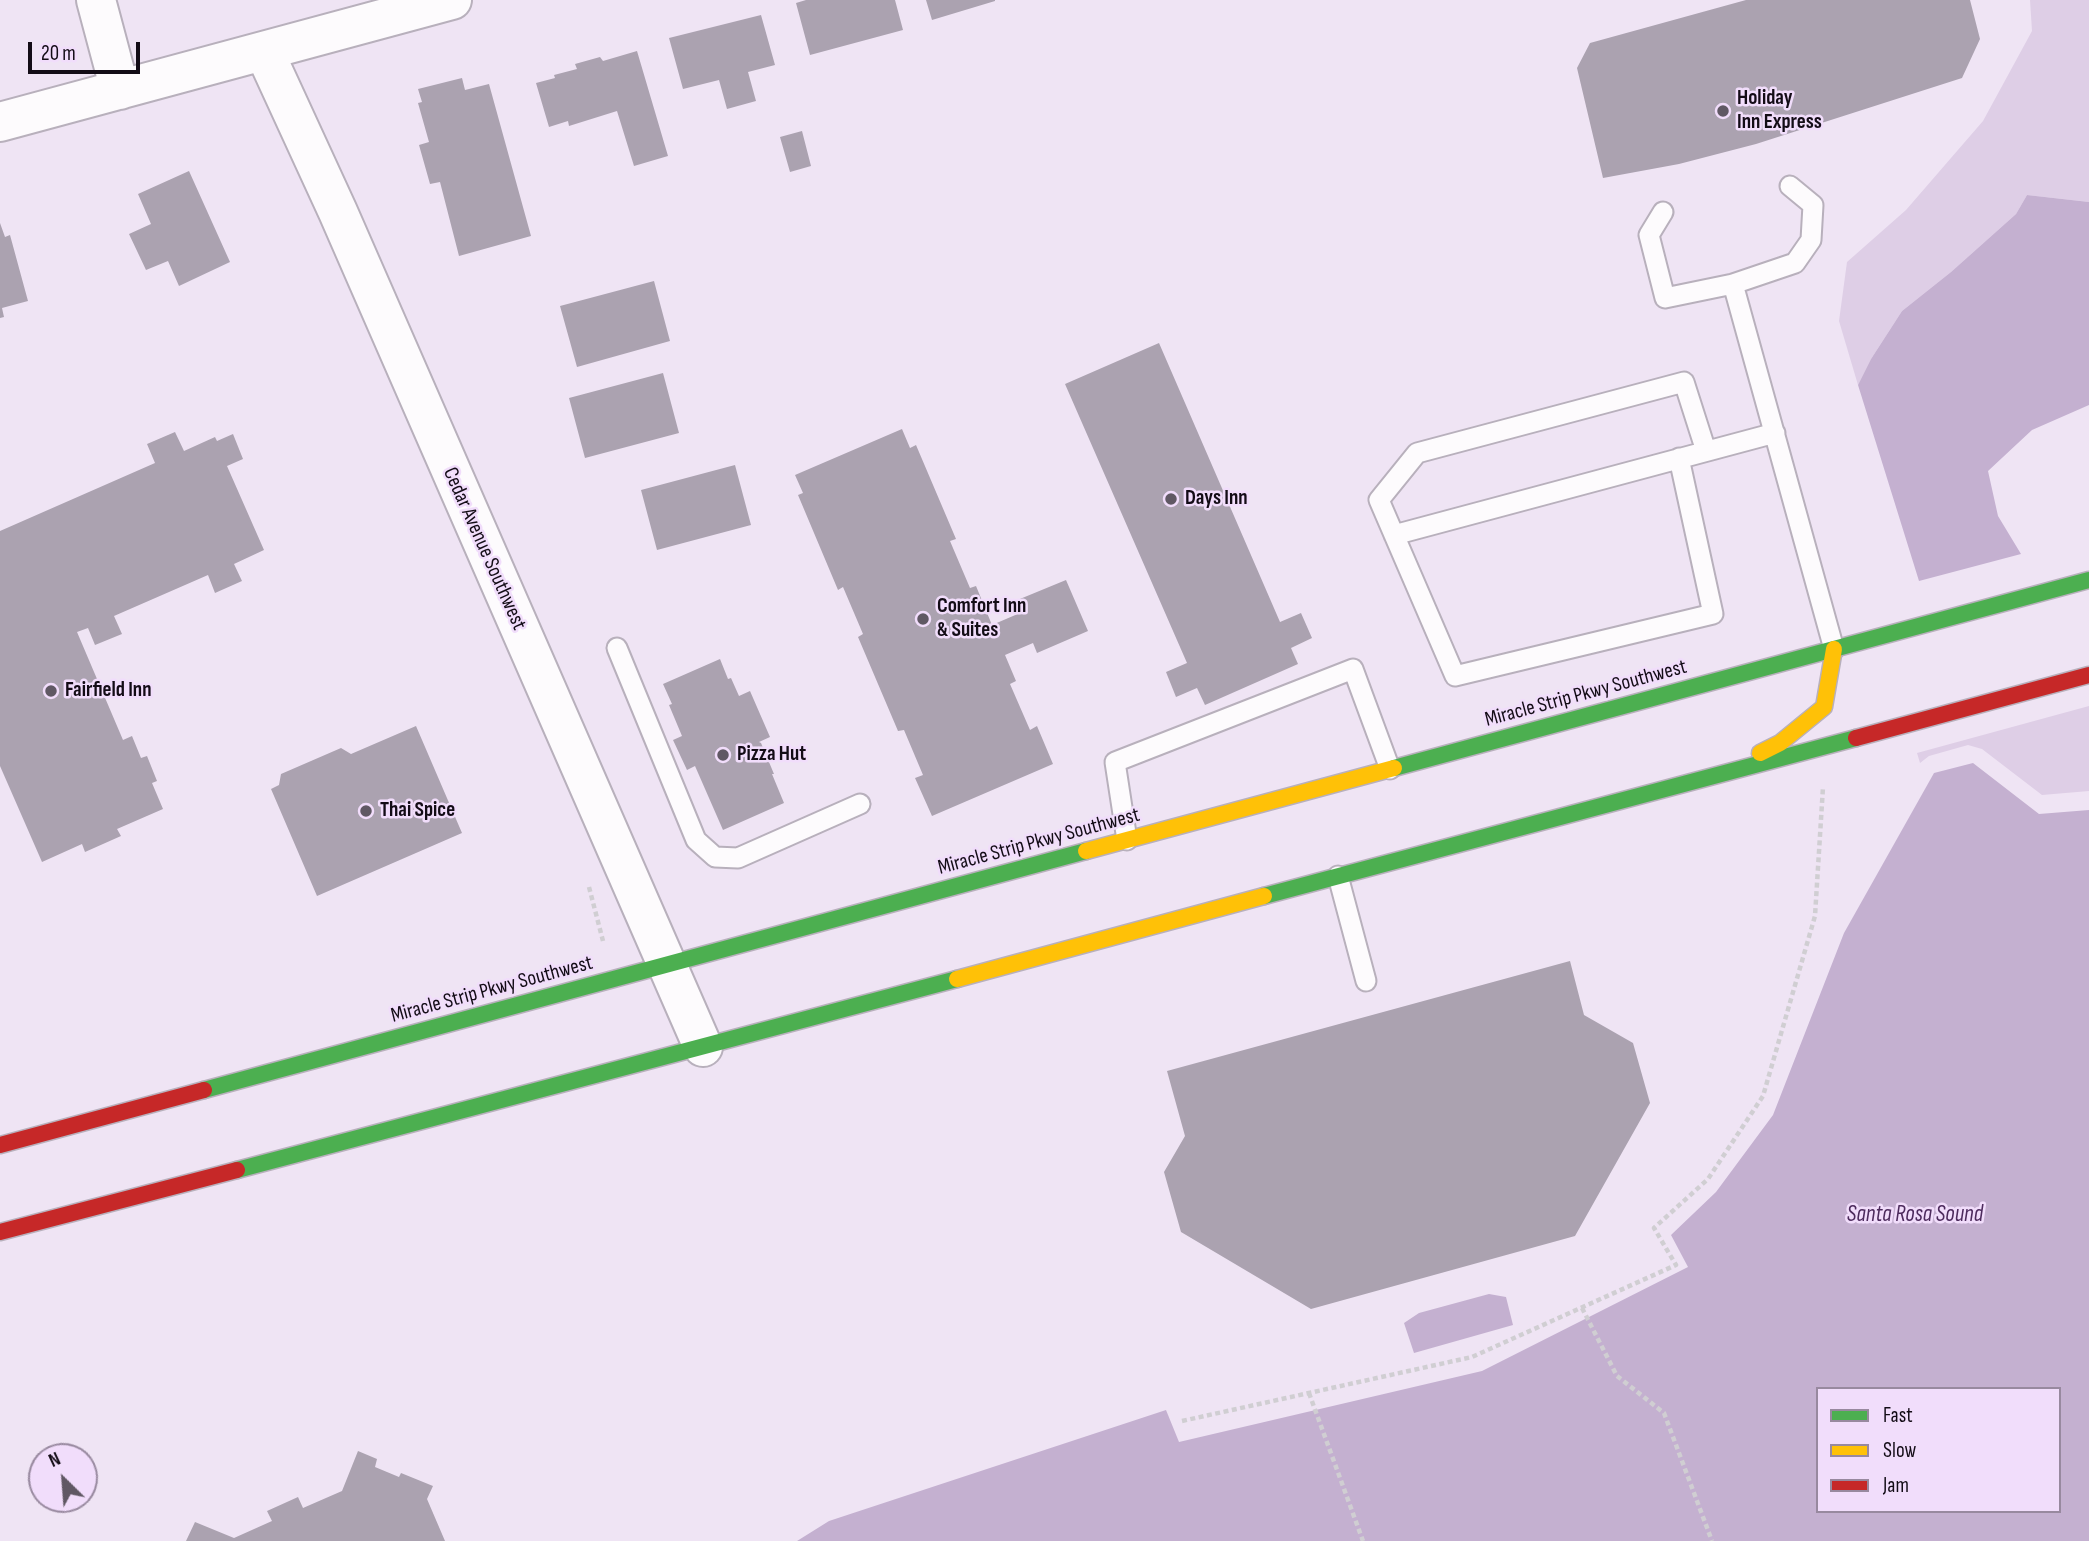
<!DOCTYPE html>
<html>
<head>
<meta charset="utf-8">
<style>
	body { margin:0 }
	#map { position:relative; width:2089px; height:1541px; overflow:hidden; background:#efe4f4; font-family:"Sofia Sans Condensed",sans-serif }
	canvas { display:block }
	.legend { position:absolute; left:1816px; top:1387px; width:245px; height:126px; box-sizing:border-box; background:#f1ddfb; border:2px solid #98899f; margin:0; padding:9px 12px; list-style:none; font-size:21px; color:#130c16 }
	.legend li { display:flex; align-items:center; gap:14px; height:35px }
	.legend b { width:35px; border:2px solid #98899f }
	.north { position:absolute; left:28px; top:1443px; width:70px; height:70px; box-sizing:border-box; background:#f1ddfb; border:2px solid #98899f; border-radius:50%; rotate:335deg; font-size:19px; font-weight:700; line-height:28px; text-align:center; color:#130c16 }
	.north::after { content:''; display:block; margin:auto; width:24px; height:32px; background:#605864; clip-path:polygon(50% 0,100% 100%,50% 72%,0 100%) }
	.scale { position:absolute; left:28px; top:42px; width:112px; height:32px; box-sizing:border-box; border:4px solid #130c16; border-top:0; padding-left:9px; font-size:21px; line-height:24px; white-space:nowrap; color:#130c16; -webkit-text-stroke:5px #f1ddfb; paint-order:stroke }
</style>
</head>
<body>
<div id="map">
<canvas width="2089" height="1541"></canvas>
<ul class="legend">
<li><b style="height:9px;background:#4caf50"></b>Fast</li>
<li><b style="height:9px;background:#ffc107"></b>Slow</li>
<li><b style="height:9px;background:#c62828"></b>Jam</li>
</ul>
<div class="north">N</div>
<div class="scale">20 m</div>
</div>
<script>
const ctx = document.querySelector('canvas').getContext('2d');
ctx.lineJoin = 'round';
function fill(path, color) { ctx.fillStyle = color; ctx.fill(path, 'evenodd'); }
function trace(path, color, width, dash) { ctx.strokeStyle = color; ctx.lineWidth = width; ctx.lineCap = dash ? 'butt' : 'round'; ctx.setLineDash(dash || []); ctx.stroke(path); }
function label(font, color, halo, rows, align = 'center') {
  ctx.font = font + ' "Sofia Sans Condensed",sans-serif'; ctx.lineWidth = 5; ctx.setLineDash([]); ctx.textBaseline = 'middle'; ctx.strokeStyle = halo; ctx.fillStyle = color; for (const [text, x, y, turn = 0] of rows) {
    ctx.save(); ctx.translate(x, y); ctx.rotate((+turn || 0) * Math.PI / 180); ctx.textAlign = isNaN(turn) ? turn : align; if (halo) ctx.strokeText(text, 0, 0); ctx.fillText(text, 0, 0); ctx.restore();
  }
}
const green = new Path2D(`
	M2030,0H2089V202L2027,195L2016,214L1951,272L1902,311L1871,359L1858,385L1839,321L1847,262L1906,210L1983,121L2032,31Z
	M2089,706V791L2042,795L1982,749L1968,745L1929,756L1920,763L1917,753Z`);
const water = new Path2D(`
	M2027,195L2089,202V405L2032,430L1988,471L1998,516L2021,554L1919,581L1858,385L1871,359L1902,311L1951,272L2016,214Z
	M1973,763L2039,814L2089,810V1541H797L829,1521L1166,1410L1179,1442L1482,1371L1688,1267L1671,1235L1716,1192L1773,1115L1844,933L1934,773ZM1818,1389H2059V1511H1818Z
	M1489,1294L1506,1297L1513,1325L1414,1353L1404,1323L1419,1313Z`);
const building = new Path2D(`
	M806,0H895L903,30L810,55L796,3Z
	M926,0H995V1L932,20Z
	M1746,0H1970L1980,39L1962,78L1756,144L1679,164L1603,178L1577,68L1590,43Z
	M761,15L775,65L748,72L756,101L727,109L719,80L683,89L669,38Z
	M637,51L668,156L634,166L617,111L569,126L568,121L549,127L536,83L555,78L554,75L577,69L575,64L600,57L603,61Z
	M462,78L465,90L489,84L531,236L459,256L440,182L430,184L419,145L429,142L418,103L422,102L418,89Z
	M802,131L811,166L790,172L780,137Z
	M189,171L230,262L179,286L168,261L146,270L129,234L151,224L138,194Z
	M0,223L5,237L10,235L28,301L2,308L4,317L0,318Z
	M654,281L670,341L577,367L560,306Z
	M1159,343L1280,622L1301,613L1312,638L1291,648L1298,664L1205,705L1197,688L1176,697L1166,672L1187,663L1065,384Z
	M663,373L679,433L585,458L569,398Z
	M902,429L910,448L916,445L956,539L950,541L970,588L976,586L992,625L1020,613L1015,601L1066,580L1088,631L1037,653L1033,643L1005,655L1016,681L1010,684L1030,730L1037,726L1053,764L932,816L915,778L923,775L904,730L898,731L858,637L863,634L843,587L838,590L798,495L803,493L795,475Z
	M175,432L184,451L215,437L217,441L233,434L243,459L227,466L264,550L234,564L242,581L215,593L208,575L114,616L122,634L95,645L88,628L77,632L123,740L132,736L141,758L147,756L157,781L152,783L163,809L117,829L121,836L85,852L82,844L42,862L0,766V531L155,463L147,444Z
	M735,465L751,525L657,550L641,490Z
	M720,659L728,679L731,678L739,696L750,691L770,737L759,742L761,743L774,774H772L784,803L723,830L695,766L687,770L673,740L682,736L669,705L672,704L663,684Z
	M416,726L462,833L317,896L271,789L279,785L281,774L341,748L351,754Z
	M1570,961L1584,1015L1633,1043L1650,1103L1575,1236L1311,1309L1181,1232L1164,1172L1185,1136L1167,1071Z
	M358,1451L377,1459L375,1467L399,1477L401,1473L433,1486L427,1499L445,1541H186L195,1522L234,1538L272,1521L267,1511L298,1497L303,1508L342,1491Z`);
const path = new Path2D(`
	M589,887L603,941
	M1582,1308L1617,1376L1664,1413L1712,1541
	M1309,1393L1363,1541
	M1182,1421L1472,1357L1676,1265L1654,1228L1708,1179L1763,1096L1815,916L1823,787`);
const lane = new Path2D(`
	M1663,212L1649,235L1665,298L1733,284L1795,263L1811,240L1813,205L1790,186
	M1733,284L1834,649
	M1679,458L1713,614L1455,676L1379,500L1417,453L1684,382L1706,451
	M1394,535L1775,433
	M617,648L696,840L715,857L738,858L860,804
	M1127,840L1115,762L1353,669L1390,769
	M1338,876L1366,981`);
const street = new Path2D(`
	M96,0L120,90
	M264,51L338,212L703,1047
	M0,122L452,0`);
const fast = new Path2D(`
	M1394,768L2089,580
	M1264,896L1856,738
	M204,1090L1086,851
	M237,1170L957,979`);
const slow = new Path2D(`
	M1760,753L1780,743L1824,707L1834,649
	M1086,851L1394,768
	M957,979L1264,896`);
const jam = new Path2D(`
	M1856,738L2089,675
	M0,1145L204,1090
	M0,1232L237,1170`);
const markers = [
	[1723,111,7,"#605864"],
	[1171,499,7,"#605864"],
	[923,619,7,"#605864"],
	[51,691,7,"#605864"],
	[723,755,7,"#605864"],
	[366,811,7,"#605864"]
];
const poiNames = [
	["Holiday",1737,99],
	["Inn Express",1737,123],
	["Days Inn",1185,499],
	["Comfort Inn",937,607],
	["& Suites",937,631],
	["Fairfield Inn",65,691],
	["Pizza Hut",737,755],
	["Thai Spice",380,811]
];
const streetNames = [
	["Cedar Avenue Southwest",484,549,66],
	["Miracle Strip Pkwy Southwest",1586,694,-15],
	["Miracle Strip Pkwy Southwest",1039,842,-15],
	["Miracle Strip Pkwy Southwest",492,990,-15]
];
const waterNames = [
	["Santa Rosa Sound",1915,1215]
];
fill(green, '#decee6');
fill(water, '#c4b0d0');
fill(building, '#aba2b0');
trace(lane, '#b8b0bc', 23);
trace(street, '#b8b0bc', 42);
trace(fast, '#b8b0bc', 19);
trace(slow, '#b8b0bc', 19);
trace(jam, '#b8b0bc', 19);
trace(path, '#d0ced2', 4.5, [5, 3.5]);
trace(lane, '#fdfbfd', 19);
trace(street, '#fdfbfd', 38);
trace(fast, '#4caf50', 16);
trace(slow, '#ffc107', 16);
trace(jam, '#c62828', 16);
for (const [x, y, r, color] of markers) { const dot = new Path2D(); dot.arc(x, y, r, 0, 2 * Math.PI); ctx.fillStyle = color; ctx.fill(dot); trace(dot, '#f1ddfb', 2.5); }
label('bold 21px', '#130c16', '#f1ddfb', poiNames, 'left');
label('21px', '#130c16', '#f1ddfb', streetNames);
label('italic 23px', '#4d2b5d', '#f1ddfb', waterNames);
</script>
</body>
</html>
